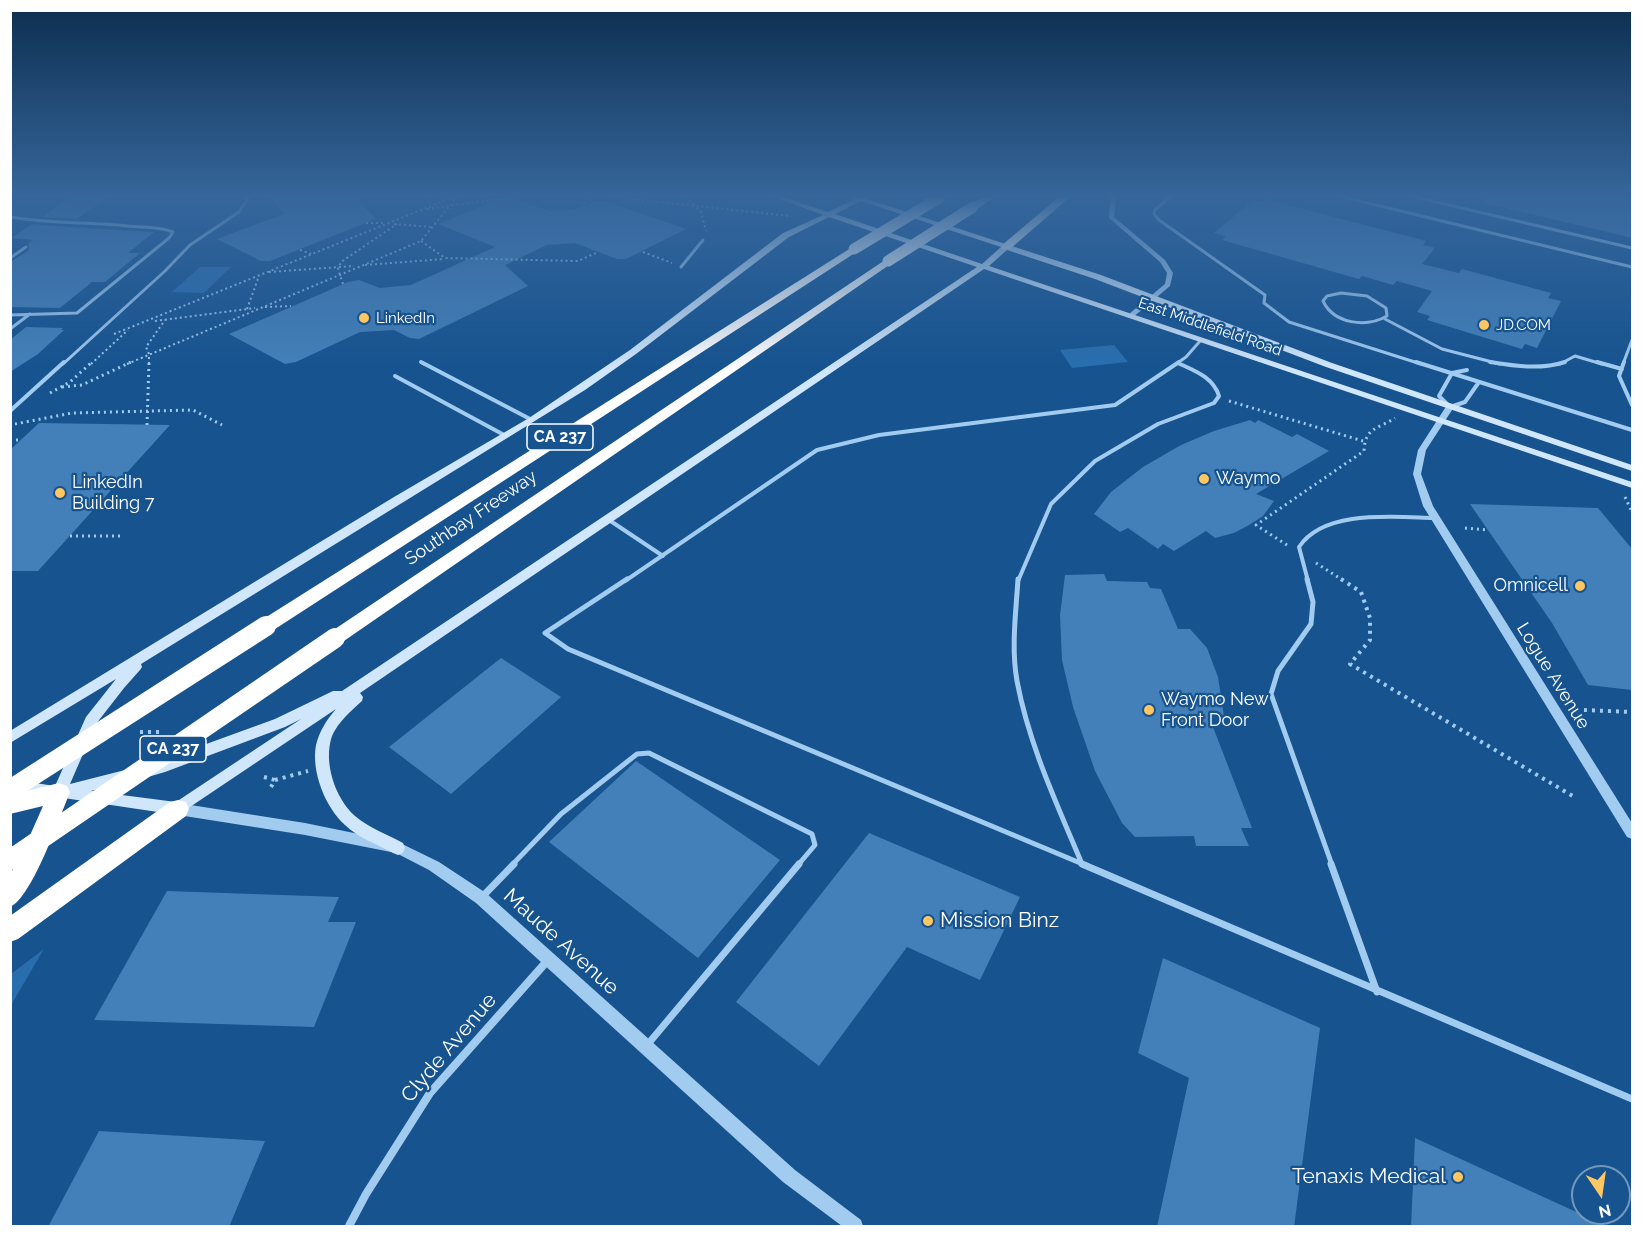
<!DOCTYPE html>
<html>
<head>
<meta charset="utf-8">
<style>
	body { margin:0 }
	#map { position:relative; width:1643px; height:1237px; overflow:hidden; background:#16538f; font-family:Raleway,sans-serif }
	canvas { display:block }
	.frame { position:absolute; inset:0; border:12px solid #fff; pointer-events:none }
	.north { position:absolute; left:1571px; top:1165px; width:60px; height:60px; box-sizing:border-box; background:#16538f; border:2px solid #7398bc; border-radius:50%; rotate:167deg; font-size:16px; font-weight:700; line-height:24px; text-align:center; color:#fff }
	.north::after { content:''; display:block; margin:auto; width:21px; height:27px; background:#ffc661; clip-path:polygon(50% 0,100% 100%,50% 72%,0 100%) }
</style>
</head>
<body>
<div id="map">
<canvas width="1643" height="1237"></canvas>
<div class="frame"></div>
<div class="north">N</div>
</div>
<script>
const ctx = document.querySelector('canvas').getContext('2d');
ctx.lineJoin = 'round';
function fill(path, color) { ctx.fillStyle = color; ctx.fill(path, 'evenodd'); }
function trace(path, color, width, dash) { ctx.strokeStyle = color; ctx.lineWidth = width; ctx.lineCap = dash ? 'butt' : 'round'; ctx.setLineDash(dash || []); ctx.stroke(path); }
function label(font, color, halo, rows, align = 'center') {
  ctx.font = font + ' Raleway,sans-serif'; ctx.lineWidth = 4.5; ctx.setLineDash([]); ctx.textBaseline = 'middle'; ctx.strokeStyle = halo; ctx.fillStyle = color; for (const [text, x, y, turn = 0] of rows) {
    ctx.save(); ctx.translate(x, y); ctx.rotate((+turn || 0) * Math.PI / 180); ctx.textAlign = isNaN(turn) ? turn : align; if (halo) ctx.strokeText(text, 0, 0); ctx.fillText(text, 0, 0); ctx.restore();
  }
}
const green = new Path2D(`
	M200,267H231L204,293L172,292Z
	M1114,345L1128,362L1072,368L1060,350Z
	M44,949L11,1005V974Z`);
const building = new Path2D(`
	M71,197H108L77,219L42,217Z
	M270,197H355L376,219L270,261H261L217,239L284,214Z
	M1486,197H1632V238L1485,203Z
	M503,198H511L549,211L574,210L595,201H604L686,229L626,259H617L575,243L547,245L505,265L528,286L419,339L410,338L394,330L360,332L296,362L285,364L229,334L348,282L359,280L380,288L411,285L495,247L438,224Z
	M1265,199L1426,241L1423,245L1435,248L1422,264L1459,273L1462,269L1551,293L1548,298L1561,301L1537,348L1525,344L1522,349L1427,320L1430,316L1417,312L1432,291L1397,281L1393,285L1362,276L1359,279L1222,240L1226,236L1214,233L1253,200L1261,202Z
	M32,224L54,226L154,232L128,253H140L105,282H92L60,308L10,307V262L29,250L28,244L33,240L12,238Z
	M26,327L63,328L61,330H64L38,354L10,372V340Z
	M1250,420L1255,423L1258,420L1292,437L1297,434L1329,451L1256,494L1274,501L1263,516L1249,525L1234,533L1215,538L1206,531L1174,551L1163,544L1158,549L1128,528L1120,532L1094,514L1111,492L1143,467L1181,445L1214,431Z
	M39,423L170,425L38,571H10V450Z
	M1470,504L1598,508L1632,549V690L1588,685L1552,623Z
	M1104,574L1107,581L1147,582L1150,588L1161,589L1178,629H1190L1207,648L1218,677L1224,716L1208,714L1252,828H1241L1249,846H1196L1194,836L1135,837L1122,823L1095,771L1073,707L1062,660L1060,615L1065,575Z
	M501,658L561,697L451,794L389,747Z
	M636,761L780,860L698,958L549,842Z
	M869,833L1020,897L980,980L907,947L819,1066L736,1002Z
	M167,891L339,897L328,922H356L314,1027L94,1020Z
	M1163,958L1320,1028L1294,1227H1157L1189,1078L1138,1053Z
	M99,1131L265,1141L229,1227H48Z
	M1415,1138L1609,1227H1411Z`);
const pathFar2 = new Path2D(`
	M429,197L430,208
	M486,197H489
	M612,197L790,216
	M686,197L701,212L706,231
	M584,204L589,197
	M427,209L513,197
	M366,223H384
	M394,224L432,227
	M421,241L445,258L578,261L598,252
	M300,250L311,254
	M643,252L672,263
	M365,265L444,259
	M269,272L354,266
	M343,284L338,269L341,262L397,224
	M265,307L291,306
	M247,309L259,276
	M155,321L255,308
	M114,334L453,197
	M91,364L128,330
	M127,364L421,241L457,197
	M149,364V354L146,347L165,320`);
const pathFar1 = new Path2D(`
	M62,387L82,385L131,362
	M50,393L70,382L92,362
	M1229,401L1363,441
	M15,424L72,413L193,410L222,425
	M147,425L149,362
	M10,440H21
	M1625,497L1632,512
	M1465,528L1488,530
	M70,536H120
	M1287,545L1256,525L1364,451C1365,427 1378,429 1395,418
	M1316,563L1344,581`);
const path = new Path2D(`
	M1341,579L1361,592L1370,618V640L1350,664L1576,798
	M1584,710L1632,712
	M140,732H159
	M264,777L275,780
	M271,787L275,780L308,771`);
const serviceFar3 = new Path2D(`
	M1170,197L1155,210L1154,214L1159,220L1265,295L1264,303L1289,322L1421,364
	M1343,197L1632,267
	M1415,197L1632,248
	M10,258L26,247
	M681,267L703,240
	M1341,293L1367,296L1386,308L1387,316C1366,328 1334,324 1323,301L1327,296Z
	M10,315L77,313L169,238L173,232C158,226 144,228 127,226C89,222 49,224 11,217
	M1385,319L1442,349L1500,364
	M10,329L30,314
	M421,362L424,364
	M63,364L165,271L190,245L239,212L249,197
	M1176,364L1186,357L1201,340
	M1560,364L1575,356L1602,364
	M1623,364L1632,340`);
const serviceFar2 = new Path2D(`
	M421,362L532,420
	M1416,362L1632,430
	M1490,362C1515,366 1540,370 1565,362
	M1597,362L1622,369
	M1624,362L1619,376L1632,405
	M1467,370L1452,373L1439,396L1450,407L1465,402L1479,382
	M395,376L506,436
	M10,411L64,362
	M609,520L663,556
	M625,581L817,450L879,435L1115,405L1179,362
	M1018,581L1051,504L1095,461L1158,424L1214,403L1219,396C1213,377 1195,371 1178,363
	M1308,581L1299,547C1324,509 1394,517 1434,518`);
const serviceFar1 = new Path2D(`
	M627,579L545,633L568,649L1085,865
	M1018,579C1016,612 1011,648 1017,681C1029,745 1057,804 1082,864
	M1307,579L1313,602L1311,624L1278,671L1271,694L1332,865
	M512,865L561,814L637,754L649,753L812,834L815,845L798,865`);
const service = new Path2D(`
	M1082,864L1632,1099
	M1331,864L1377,992
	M483,896L514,864
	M648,1044L799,864`);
const minor = new Path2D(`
	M349,1226L366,1194L430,1093L548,960`);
const tertiary = new Path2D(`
	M1112,197H1118L1116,199L1114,217L1165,260L1173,273L1170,286L1132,318L1128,316L1129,314L1165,284L1167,273L1160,262L1109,218L1110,199Z
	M1447,405H1453L1454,407L1426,450L1421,474L1433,506L1632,823V839L1627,837L1423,506L1413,474L1418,450Z
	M178,803L305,823L398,842L439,862L486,893L795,1170L861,1220L863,1226H842L783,1182L476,903L429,870L396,853L305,835L178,815L174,813L172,809L174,805Z`);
const secondary = new Path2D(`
	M774,197H783L828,212L855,199L852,197H861L1101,275L1332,363L1632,465V471L1326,367L1095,279L1007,250L989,266L1632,482V488L984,269L360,693L363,697L362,701C351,711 338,722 332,736C323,762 335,798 355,816C369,828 387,834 403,843L405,848L403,853L398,855L393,853C377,844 358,838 345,825C325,807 311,771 316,745C319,732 327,719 336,709L178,815L10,790V782L15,780L55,786L86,717L116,679L10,743V731L394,497L529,418L630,350L783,233L823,215ZM861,201L1001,247L982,264L835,214ZM829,217L977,267L342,691H333L275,719L143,767L141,771L143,775L148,777L165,772L285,727L301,719L176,802L91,791L130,780L132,776L130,772L125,770L70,784L96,724L124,688L140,670L142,667L141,664L585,390L636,354L789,237Z`);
const motorway = new Path2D(`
	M858,197H870L861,202L856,199Z
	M983,197H995L977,209H969V205Z
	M1059,197H1070L1010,249H1002V245Z
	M854,246L858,247V251L272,631L266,633L260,631L257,626L260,621Z
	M888,258L894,261L892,263L341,643L335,645L329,643L326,638L329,633Z
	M59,783L67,786L70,792C60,816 32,898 10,907V874L20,858L43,806L10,814V795Z
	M178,800L186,802L189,809L186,816L18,939L10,942V916L170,802Z`);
const motorwayBridgeFar1 = new Path2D(`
	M854,249L939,198
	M888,261L973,207`);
const motorwayBridge = new Path2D(`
	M10,790L266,626
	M10,860L335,638`);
const markers = [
	[364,318,6,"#ffc661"],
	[1484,325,6,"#ffc661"],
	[1204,479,6,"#ffc661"],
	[60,493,6,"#ffc661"],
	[1580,586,6,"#ffc661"],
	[1149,710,6,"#ffc661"],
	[928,921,6,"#ffc661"],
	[1458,1177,6,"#ffc661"]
];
const farPoinames = [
	["LinkedIn",376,318],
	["JD.COM",1496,325]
];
const farStreetnames = [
	["East Middlefield Road",1210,327,19]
];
const shields = [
	[560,437,66],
	[173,749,66]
];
const shieldNames = [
	["CA 237",560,437],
	["CA 237",173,749]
];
const poiNames = [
	["Waymo",1216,479],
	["LinkedIn",72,483],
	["Building 7",72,504],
	["Omnicell",1568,586,"right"],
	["Waymo New",1161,700],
	["Front Door",1161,721]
];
const streetNames = [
	["Southbay Freeway",471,518,-34],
	["Logue Avenue",1553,676,58]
];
const nearPoinames = [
	["Mission Binz",940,921],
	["Tenaxis Medical",1446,1177,"right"]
];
const nearStreetnames = [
	["Maude Avenue",561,942,42],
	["Clyde Avenue",449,1048,-50]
];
fill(green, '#286eae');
fill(building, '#4380b9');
trace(pathFar2, '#a2cbf0', 2, [2, 3]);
trace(pathFar1, '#a2cbf0', 3, [2, 4]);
trace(path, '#a2cbf0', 4, [3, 5]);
trace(serviceFar3, '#a2cbf0', 3);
trace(serviceFar2, '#a2cbf0', 4);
trace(serviceFar1, '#a2cbf0', 5);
trace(service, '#a2cbf0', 7);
trace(minor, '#a2cbf0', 8);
fill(tertiary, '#a2cbf0');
fill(secondary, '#d0e6fb');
fill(motorway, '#fff');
trace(motorwayBridgeFar1, '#fff', 11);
trace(motorwayBridge, '#fff', 20);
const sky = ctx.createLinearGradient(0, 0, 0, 370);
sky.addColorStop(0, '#0c2e4f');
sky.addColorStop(0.53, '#36669b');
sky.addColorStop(1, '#36669b00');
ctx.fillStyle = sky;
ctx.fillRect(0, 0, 1643, 370);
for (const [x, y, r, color] of markers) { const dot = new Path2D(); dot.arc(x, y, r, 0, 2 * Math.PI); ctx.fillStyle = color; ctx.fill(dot); trace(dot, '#16538f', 2); }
label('15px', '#fff', '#16538f', farPoinames, 'left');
label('15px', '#fff', '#16538f', farStreetnames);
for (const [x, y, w] of shields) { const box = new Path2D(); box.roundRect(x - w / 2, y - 13, w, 26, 4.5); ctx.fillStyle = '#16538f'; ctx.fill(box); trace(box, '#fff', 1.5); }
label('bold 16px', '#fff', null, shieldNames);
label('18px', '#fff', '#16538f', poiNames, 'left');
label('18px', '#fff', '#16538f', streetNames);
label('21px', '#fff', '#16538f', nearPoinames, 'left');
label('21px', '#fff', '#16538f', nearStreetnames);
</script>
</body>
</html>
